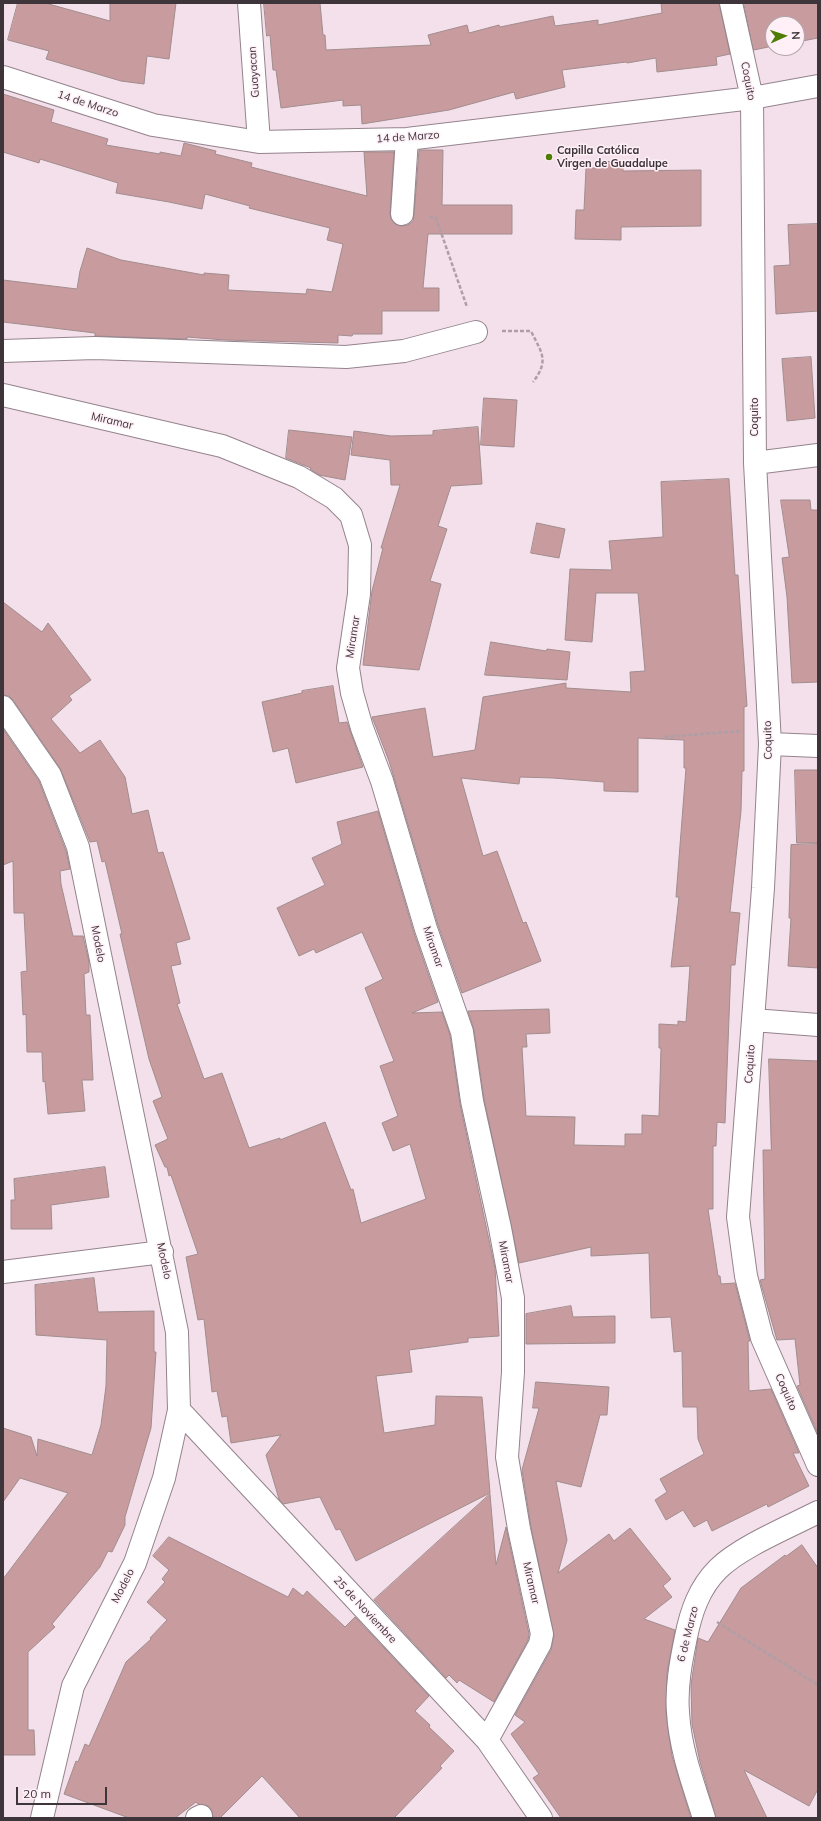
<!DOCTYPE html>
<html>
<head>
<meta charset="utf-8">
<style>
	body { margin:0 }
	#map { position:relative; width:821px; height:1821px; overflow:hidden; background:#f4e0eb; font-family:Mulish,sans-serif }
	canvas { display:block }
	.frame { position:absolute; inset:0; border:4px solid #3d3539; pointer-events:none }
	.north { position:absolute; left:765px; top:16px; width:40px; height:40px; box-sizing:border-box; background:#ffeff7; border:1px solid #b1a5ab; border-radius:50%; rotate:87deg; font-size:11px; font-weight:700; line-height:16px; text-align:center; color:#3d3539 }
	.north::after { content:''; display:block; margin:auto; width:14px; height:18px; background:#4f7d03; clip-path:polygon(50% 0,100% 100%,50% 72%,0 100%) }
	.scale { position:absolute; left:16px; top:1787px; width:91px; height:18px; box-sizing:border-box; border:2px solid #3d3539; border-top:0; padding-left:5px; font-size:12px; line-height:14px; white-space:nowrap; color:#3d3539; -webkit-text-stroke:3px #ffeff7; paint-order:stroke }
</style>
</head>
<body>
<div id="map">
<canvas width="821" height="1821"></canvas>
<div class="frame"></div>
<div class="north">N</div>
<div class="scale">20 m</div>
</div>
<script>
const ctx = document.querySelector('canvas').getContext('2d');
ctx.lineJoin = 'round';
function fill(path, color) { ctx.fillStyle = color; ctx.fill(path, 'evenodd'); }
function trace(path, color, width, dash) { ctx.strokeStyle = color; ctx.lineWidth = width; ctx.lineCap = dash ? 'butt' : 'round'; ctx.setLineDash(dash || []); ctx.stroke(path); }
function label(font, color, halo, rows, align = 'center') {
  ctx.font = font + ' Mulish,sans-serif'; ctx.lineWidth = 3; ctx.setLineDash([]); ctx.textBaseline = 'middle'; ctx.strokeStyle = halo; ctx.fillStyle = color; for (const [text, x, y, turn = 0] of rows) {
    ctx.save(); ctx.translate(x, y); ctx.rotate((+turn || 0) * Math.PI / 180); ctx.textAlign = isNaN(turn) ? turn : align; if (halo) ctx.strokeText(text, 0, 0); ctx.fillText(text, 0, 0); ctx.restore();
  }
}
const building = new Path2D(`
	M18,3H45L110,21V3H176L169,59L147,56L144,84L121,81L46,59L49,51L8,40Z
	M264,3H320L323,35H325L326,50L431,45L428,35L467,25L469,33L499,25L500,27L553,16L555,26L598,20V25L662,13L661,3H719L730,54L716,57L717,65L657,72L656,58L627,63L626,62L562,70L565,87L516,99L514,92L449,110L362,124L361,105L343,106V100L281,108L276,70H273L270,35L267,36Z
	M744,3H818V38L797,42V24H773V46L754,50Z
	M3,94L54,110L51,122L108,139L106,145L160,154V152L181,156L184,143L216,151L215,154L252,163L251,167L367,196L364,152H394L390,214L391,219L395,224L401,226L408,225L413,221L414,215L419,150H443L442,205H512V234H428L423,288H439V311H382V334H353L352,336L338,335V343L225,340L187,337V339L95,336V333L3,322V280L77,289L80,271L87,248L121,260L204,275V273L229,275L228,290L306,294L307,289L332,292L343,244L327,240L330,228L249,208L250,206L205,194L202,209L169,202L116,193L118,183L40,159L39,163L3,152Z
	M596,161L623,162V171L701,170V226L621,227V240L575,239L576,210H584L586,168H596Z
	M818,224V311L776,314L774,266L790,265L788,225Z
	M811,357L815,418L787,421L782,359Z
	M484,398L517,400L514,447L481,445Z
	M478,427L482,484L451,486L438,526L447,529L430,581L441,584L419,670L363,665L372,591L383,548H381L400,485H391L390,460L351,455L354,431L391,436L433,435V431Z
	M289,430L352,437L345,480L319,475L310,469L311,468L286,458Z
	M729,479L735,575H738L747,706L744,707V771H742L741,811L730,912L740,913L735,965H731L725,1123L717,1122L716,1146H713V1209H708L718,1276H720L721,1284L735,1283L750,1341H748L749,1391L771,1389L799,1453H793L809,1486L768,1507L767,1504L712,1531L707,1520L694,1527L683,1510L666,1520L655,1500L667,1492L660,1479L704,1454L698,1439L697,1407H683L682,1351L674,1352L671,1317L651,1318L649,1253L591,1256V1247L519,1263L484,1099L474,1030L468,1011L549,1009L550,1033L526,1034L527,1047H522L526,1116L575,1117L574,1145L625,1146V1134H642V1115L659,1116L661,1048H659V1024L678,1025V1021L686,1022L690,966L671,967L679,897H676L686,768H684V740L638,738V792L604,791V782L553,778L520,777L519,784L461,778L483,856L497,851L523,923L526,922L541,961L462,993L438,925L389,761L372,717L425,708L433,757L475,750L483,697L566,683V688L631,692L630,672L645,671L638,593H596L592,642L565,640L570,569L612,570L609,541L663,537L661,482Z
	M781,500H810L811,510H818V682L792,683L787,597L782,558L789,557Z
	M537,523L565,529L559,558L531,553Z
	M3,602L42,632L48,623L91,680L69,696L72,700L51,719L80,753L100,740L125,777L132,814L148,810L158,853L163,852L190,939L176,943L181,964L171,966L180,1003L177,1004L204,1079L222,1073L249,1148L280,1138V1140L325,1122L351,1190L353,1189L361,1223L426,1199L410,1144L393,1151L382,1123L398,1116L380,1066L394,1061L365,988L383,979L362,932L316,953L314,949L299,956L277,908L325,885L312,858L342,844L337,822L378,811L414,933L438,1002L412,1013L442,1012L450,1035L460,1104L495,1268L499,1336L468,1338V1342L409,1350L412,1372L376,1376L384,1433L435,1425L436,1396L482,1397L490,1493L356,1561L340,1529L336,1530L320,1497L283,1504L279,1499L266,1455L281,1435L231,1443L227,1416L222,1417L217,1391L212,1392L204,1319L198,1320L186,1257L198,1254L171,1175L169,1176L167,1167H165L155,1145L168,1139L153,1101L162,1097L149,1059L120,934H122L105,861L102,862L97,841L90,842L60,768L13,700L9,696L3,695Z
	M491,642L546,651L547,649L570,652L567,680L485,675Z
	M333,686L339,723L347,722L363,767L296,783L288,748L273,752L262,702L302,693V691Z
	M3,729L39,781L66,851L70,869L60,871L61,884L73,936H83L89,962V972L84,974L86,1015H90L93,1080H82L85,1111L48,1114L45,1081L43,1082L42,1052H27L26,1014L23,1015L21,972L27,971L24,913H14L13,861L3,865Z
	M795,770H818V843H797Z
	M818,844V968L788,966L791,918H789L791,845Z
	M769,1059L818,1061V1434L797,1386L800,1385L795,1339L777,1340L760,1280L765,1279L763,1150H771Z
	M105,1167L109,1197L51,1205L52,1229H11V1200H15L14,1179Z
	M94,1278L98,1312L154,1311V1352H156L151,1428L125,1517V1525L112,1552L108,1551L100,1567L52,1624L55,1627L28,1652V1730H34L35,1755H3V1579L68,1493L20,1478L3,1502V1428L31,1437L37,1456L38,1439L92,1455L101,1425L106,1386L107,1340L36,1335L35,1285Z
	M571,1306L573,1317L615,1316V1343L526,1344V1314Z
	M536,1382L609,1387L607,1415H600L581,1487L556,1481L567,1540L558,1573L609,1534L614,1541L630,1528L671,1579L663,1586L672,1597L644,1619L675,1630L667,1673L666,1713L672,1756L691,1818H561L533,1778L539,1774L511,1734L525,1722L515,1715L551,1650L554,1636L531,1527L522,1470L539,1408H533Z
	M490,1494L496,1565L506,1527L529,1634L528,1640L494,1702L459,1680L457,1683L449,1675L446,1678L374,1600Z
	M169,1537L288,1597L293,1588L303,1596L307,1591L345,1627L355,1617L429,1696L415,1711L430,1725L429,1727L454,1751L440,1766L442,1768L394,1818H300L262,1776L220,1818H213L212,1811L208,1806L198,1804L196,1802L175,1818H129L64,1794L76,1761L78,1762L85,1744L89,1746L126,1662L151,1639L150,1638L167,1620L147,1602L165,1582L162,1579L169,1570L153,1556Z
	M802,1545L818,1568V1789L809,1806L744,1770L767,1818H716L700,1762L692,1724L691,1685L698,1638L708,1642L741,1588L785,1555L786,1556Z`);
const path = new Path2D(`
	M429,217L436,218L467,307
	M502,331H531C541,352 550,360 533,382
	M664,737L742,731
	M717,1622L818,1685`);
const minor = new Path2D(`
	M249,3L259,142
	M731,3L752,98L755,463L770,744L763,888L738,1217L746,1276L762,1338L818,1465
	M3,77L153,125L259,142L407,139L752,98L818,86
	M402,214L407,139
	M3,351L95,348L346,357L404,351L476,332
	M3,395L222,446L299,477L334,498L351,515L360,545L359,594L348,668L352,693L362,728L382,781L426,929L462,1032L472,1101L500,1228L513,1298V1372L507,1457L519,1529L542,1634L540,1644L487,1740
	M755,463L818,455
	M3,707L50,775L78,847L177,1332L179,1410L164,1478L135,1563L73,1686L42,1818
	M770,744L818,746
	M753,1020L818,1025
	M3,1272L162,1252
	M179,1410L487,1740L541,1818
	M197,1818L201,1816
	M704,1818C693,1783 680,1749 678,1712C676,1687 681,1661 686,1637C691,1612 699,1588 718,1569C740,1547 789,1527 818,1512`);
const markers = [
	[549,157,4,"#4f7d03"]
];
const streetNames = [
	["Guayacan",254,72,-94],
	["Coquito",748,81,79],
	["14 de Marzo",88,104,18],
	["14 de Marzo",408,137,-4],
	["Coquito",755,417,-90],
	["Miramar",112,421,13],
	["Miramar",353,637,-81],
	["Coquito",768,740,-91],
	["Modelo",98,944,79],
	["Miramar",433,947,71],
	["Coquito",750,1064,-86],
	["Modelo",164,1261,78],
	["Miramar",506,1262,79],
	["Coquito",786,1392,66],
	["Miramar",531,1583,77],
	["Modelo",123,1586,-63],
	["25 de Noviembre",365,1610,47],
	["6 de Marzo",688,1634,-76]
];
const poiNames = [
	["Capilla Católica",557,151],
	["Virgen de Guadalupe",557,164]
];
fill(building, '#c89b9e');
trace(building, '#a18c8e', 1);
trace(minor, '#94838c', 24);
trace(path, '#ae9fa7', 2.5, [4, 2]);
trace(minor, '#fff', 22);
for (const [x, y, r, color] of markers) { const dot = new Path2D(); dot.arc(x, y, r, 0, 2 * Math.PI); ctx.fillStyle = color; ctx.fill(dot); trace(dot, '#ffeff7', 1.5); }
label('11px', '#3d3539', '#ffeff7', streetNames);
label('bold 11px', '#3d3539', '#ffeff7', poiNames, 'left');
</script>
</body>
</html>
